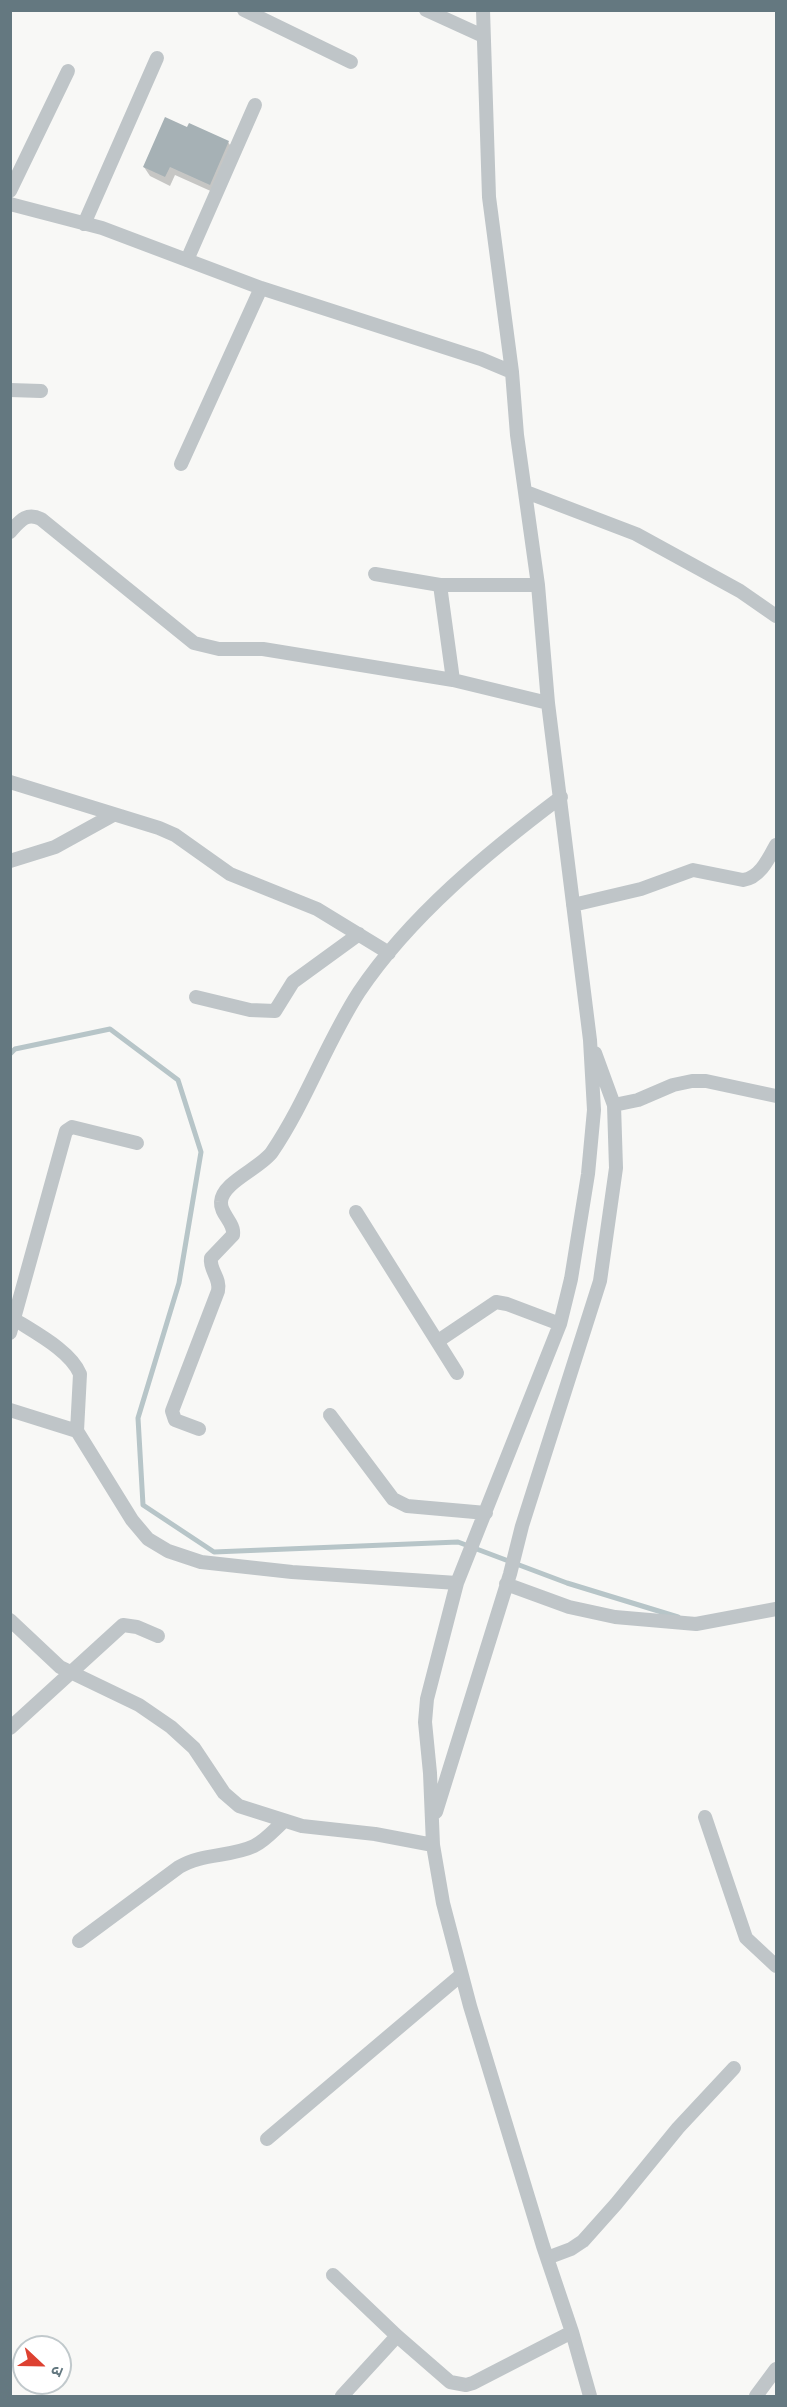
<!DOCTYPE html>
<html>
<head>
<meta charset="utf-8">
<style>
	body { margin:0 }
	#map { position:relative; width:787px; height:2407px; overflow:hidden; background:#f8f8f6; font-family:Rubik,"Noto Sans Devanagari",sans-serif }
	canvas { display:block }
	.frame { position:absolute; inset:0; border:12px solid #647880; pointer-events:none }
	.north { position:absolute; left:12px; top:2335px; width:60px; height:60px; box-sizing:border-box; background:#fff; border:2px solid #c1c9cc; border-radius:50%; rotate:112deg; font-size:16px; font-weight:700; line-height:24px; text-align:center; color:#647880 }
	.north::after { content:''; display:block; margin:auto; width:21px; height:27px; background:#dd4131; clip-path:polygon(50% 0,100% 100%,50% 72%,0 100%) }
</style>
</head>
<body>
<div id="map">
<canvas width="787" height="2407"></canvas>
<div class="frame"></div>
<div class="north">उ</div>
</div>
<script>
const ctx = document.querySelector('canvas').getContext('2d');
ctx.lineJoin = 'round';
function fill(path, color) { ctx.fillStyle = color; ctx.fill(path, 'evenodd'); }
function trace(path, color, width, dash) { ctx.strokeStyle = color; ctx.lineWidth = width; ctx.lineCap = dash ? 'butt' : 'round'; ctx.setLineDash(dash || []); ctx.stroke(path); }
const shadow = new Path2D(`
	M188,129L228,142L234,151L215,193L175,175L170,186L150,176L144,167Z`);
const stream = new Path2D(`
	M10,1054L15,1049L110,1029L178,1080L201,1152L179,1283L138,1418L143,1505L214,1552L458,1542L567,1583L678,1617`);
const building = new Path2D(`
	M165,117L187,127L189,123L229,141L210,185L170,167L165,177L143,167Z`);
const street = new Path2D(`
	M244,10L351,62
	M426,10L483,36
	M483,10L489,197L512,372L517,435L538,585L548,703L590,1040L594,1110L588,1174L571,1279L560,1324L457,1583L427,1699L425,1722L430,1773L433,1845L443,1903L470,2006L543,2246L572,2332L590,2396
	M10,191L68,71
	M10,204L102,228L261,288L481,359L512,372
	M84,224L157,58
	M187,260L255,105
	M10,390L41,391
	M181,464L261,288
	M526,492L636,534L740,591L776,616
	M10,532C20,521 26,512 41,519L194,643L219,649H263L453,680L548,703
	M375,574L440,585H538
	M440,585L453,680
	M10,782L159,828L175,835L230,874L317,909L389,953
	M10,861L55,847L113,815
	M573,905L641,889L693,870L743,880C760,878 769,858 776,845
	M196,997L250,1010L275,1011L293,982L359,934
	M614,1105L638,1100L673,1085L692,1081H706L776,1096
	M356,1212L457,1373
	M14,1319C34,1332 71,1351 80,1374L77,1431
	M10,1333L66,1131L72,1127L137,1143
	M438,1341L496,1302L507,1304L560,1324
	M10,1410L77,1431L132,1520L148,1539L168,1551L201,1562L292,1572L457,1583
	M330,1415L393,1499L407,1506L486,1513
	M199,1429L175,1420L172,1411L218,1291C221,1278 209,1270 211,1258L233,1235C235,1223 220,1214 221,1202C222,1182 261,1168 272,1152C306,1102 326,1043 359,992C410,916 488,852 561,797
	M506,1584L569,1607L615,1617L696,1624L776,1609
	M10,1620L60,1667L139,1705L171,1727L194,1748L224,1793L239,1806L302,1826L375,1834L433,1845
	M10,1728L123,1625L137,1627L158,1636
	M436,1812L510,1574L522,1526L600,1281L616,1168L614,1105L595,1053
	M705,1817L746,1938L776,1966
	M79,1941L179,1867C202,1853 231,1857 254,1846C266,1840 274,1830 284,1821
	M267,2139L461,1975
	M547,2258L571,2249L583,2241L616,2204L678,2128L734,2068
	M333,2275L397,2336L450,2382L466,2385L473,2383L572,2332
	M342,2396L397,2336
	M756,2396L776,2369`);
fill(shadow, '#0003');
trace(stream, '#b7c5c8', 5);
fill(building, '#a6b1b5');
trace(street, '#bfc5c8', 14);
</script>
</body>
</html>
